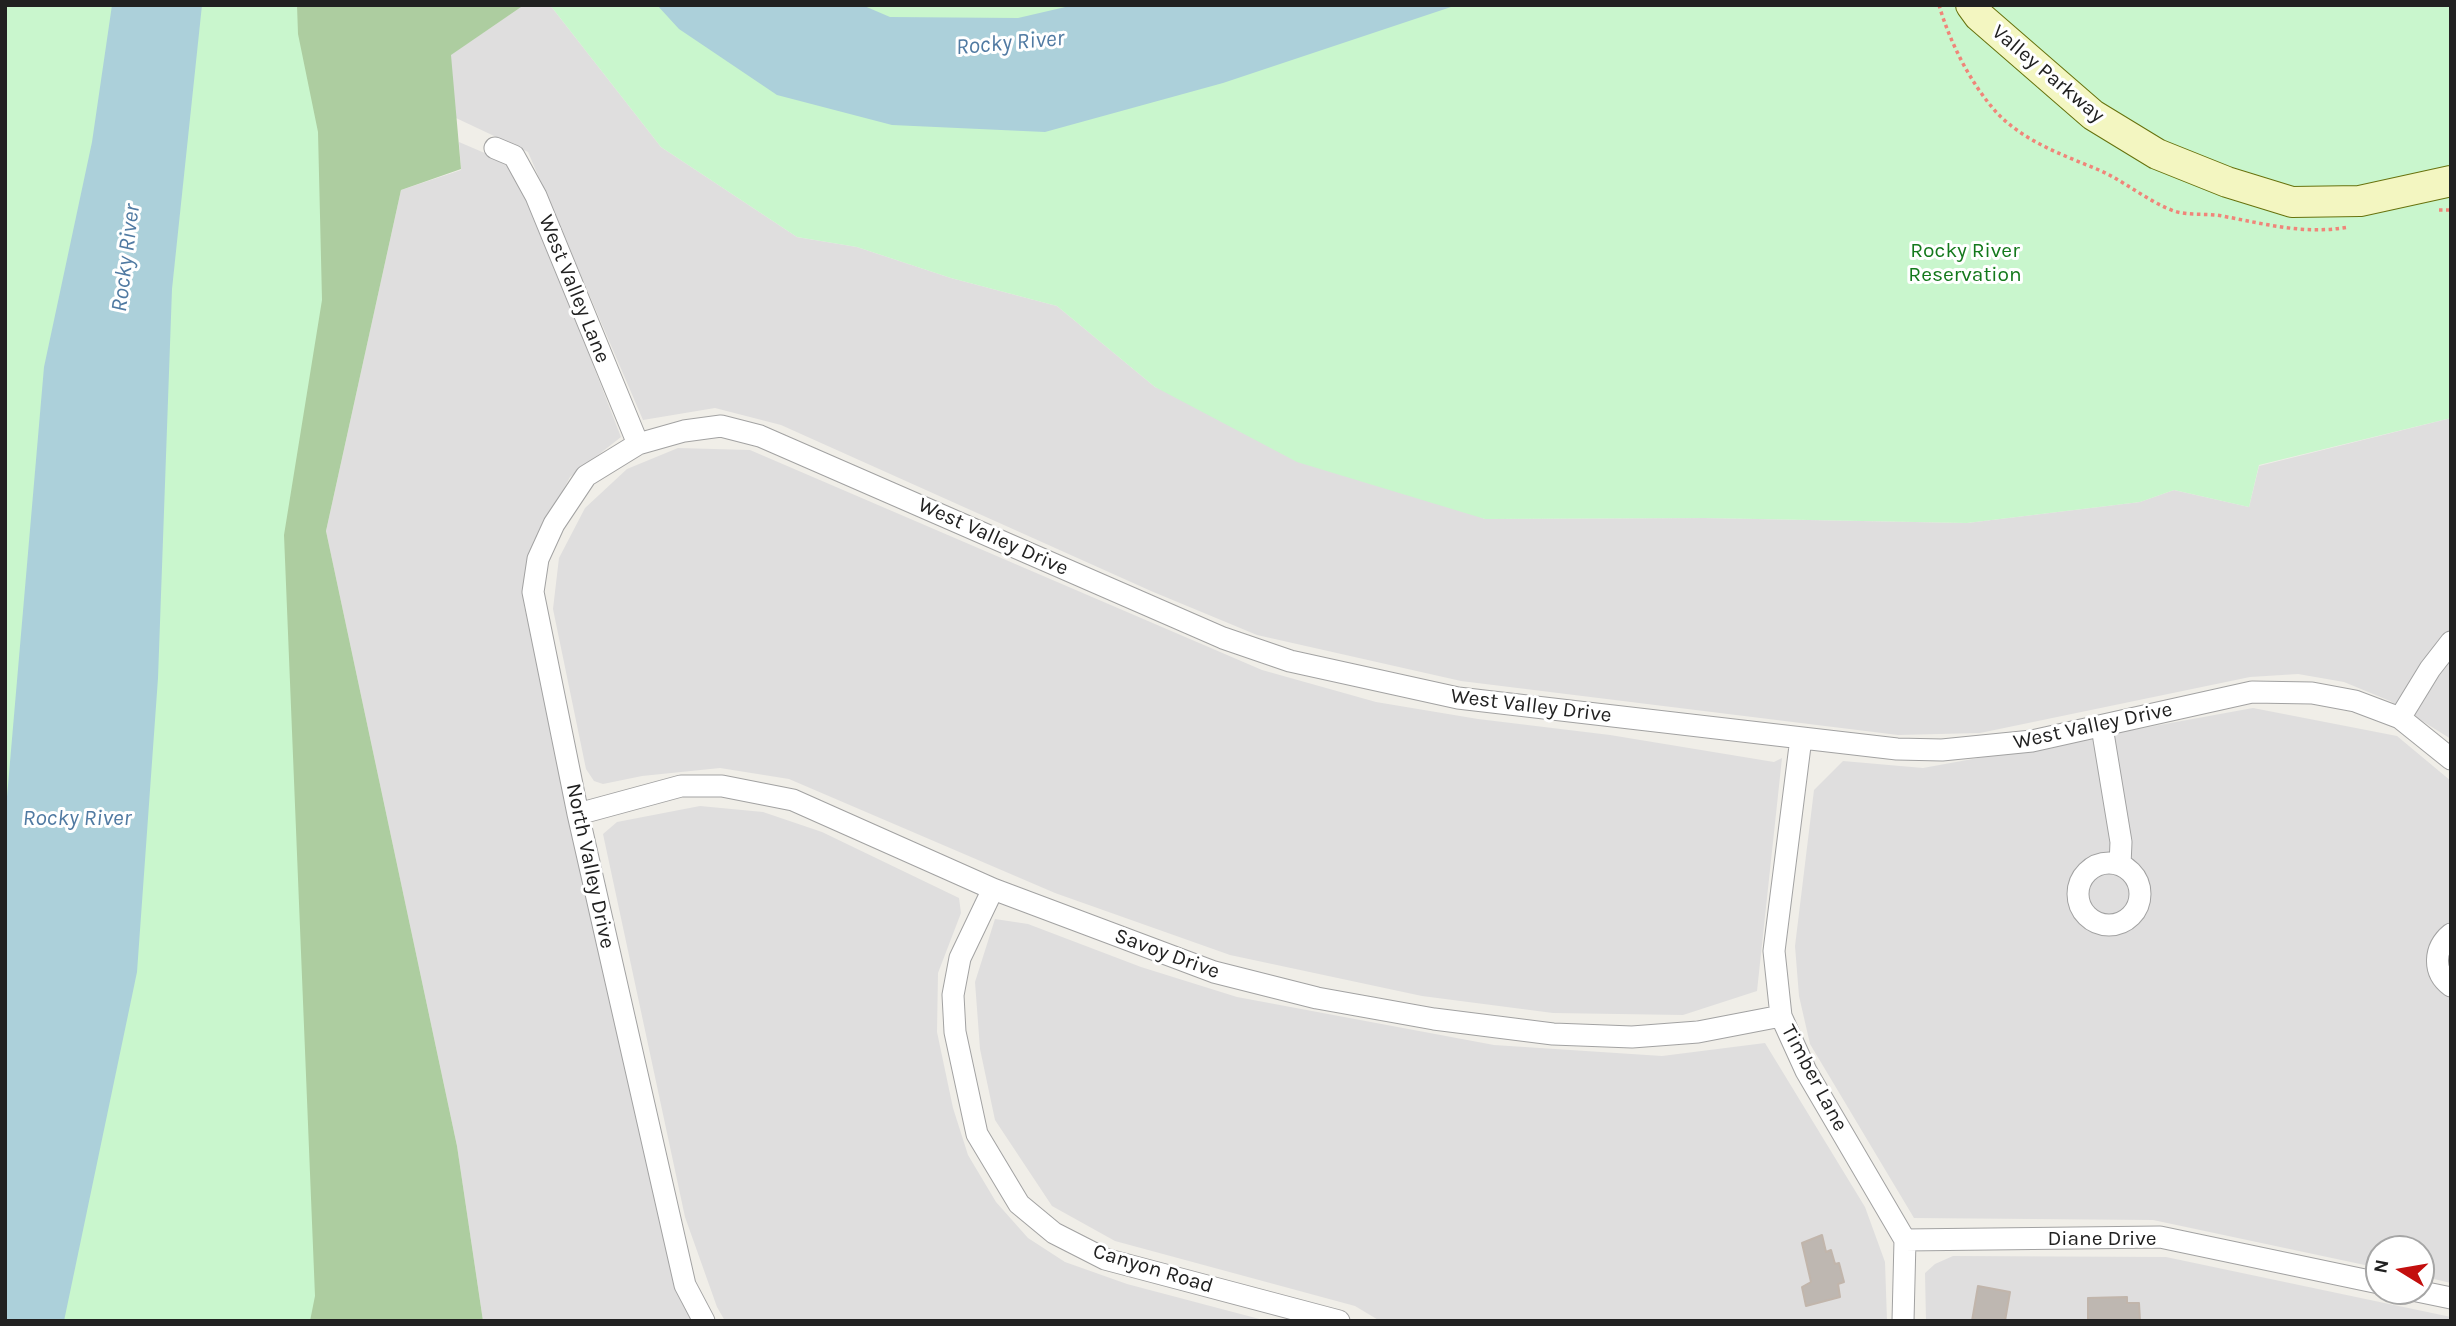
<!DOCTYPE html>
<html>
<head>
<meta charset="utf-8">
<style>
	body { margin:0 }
	#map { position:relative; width:2456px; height:1326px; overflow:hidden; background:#f0eee8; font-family:Karla,sans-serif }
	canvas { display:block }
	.frame { position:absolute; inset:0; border:7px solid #212121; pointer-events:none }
	.north { position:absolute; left:2365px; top:1235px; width:70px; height:70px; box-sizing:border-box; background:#fff; border:2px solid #a6a6a6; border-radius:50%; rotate:281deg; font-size:19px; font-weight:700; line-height:28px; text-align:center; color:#212121 }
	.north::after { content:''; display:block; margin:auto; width:24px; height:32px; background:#c30f0e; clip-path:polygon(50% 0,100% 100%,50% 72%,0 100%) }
</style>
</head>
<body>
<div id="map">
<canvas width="2456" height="1326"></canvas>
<div class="frame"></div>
<div class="north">N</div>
</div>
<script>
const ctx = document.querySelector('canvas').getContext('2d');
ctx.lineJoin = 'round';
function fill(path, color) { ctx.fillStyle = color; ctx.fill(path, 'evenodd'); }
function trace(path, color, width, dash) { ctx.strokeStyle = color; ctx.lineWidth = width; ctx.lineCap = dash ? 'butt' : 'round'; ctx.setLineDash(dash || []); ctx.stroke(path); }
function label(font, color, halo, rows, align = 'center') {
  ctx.font = font + ' Karla,sans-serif'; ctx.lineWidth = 6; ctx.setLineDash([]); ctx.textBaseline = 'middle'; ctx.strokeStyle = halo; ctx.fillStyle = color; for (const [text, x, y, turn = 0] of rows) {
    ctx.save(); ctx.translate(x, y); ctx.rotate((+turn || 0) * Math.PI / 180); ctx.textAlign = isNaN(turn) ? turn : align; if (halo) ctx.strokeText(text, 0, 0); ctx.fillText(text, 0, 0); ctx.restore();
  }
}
const residential = new Path2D(`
	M524,5H550L661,147L797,237L857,247L951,278L1057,306L1155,387L1485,519L1705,518L1967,523L2140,502L2174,490L2249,507L2259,466L2451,418V739L2390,701L2344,682L2298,674L2250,677L1980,733L1898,735L1461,681L1257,635L1151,591L781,425L715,408L643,420L528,152L456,118L450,55Z
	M459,142L508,163L530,202L621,437L570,477L530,552L524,605L637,1116L694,1321H483L457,1146L326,531L401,190L461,170Z
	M678,448L750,450L1262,670L1376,702L1478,719L1610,735L1774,762L1782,758L1757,991L1683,1015L1553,1013L1422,996L1230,955L1055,893L789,779L720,768L642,776L603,784L594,781L586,769L553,609L559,558L585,508L627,469Z
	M2253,708L2397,736L2451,781V1283L2421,1276V1249H2379V1268L2153,1220L1914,1218L1810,1044L1799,996L1795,946L1814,790L1843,761L1923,768Z
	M700,806L763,812L822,832L959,898L961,913L938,973L937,1032L953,1108L968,1155L996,1202L1028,1238L1065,1262L1127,1284L1267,1321H725L717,1307L685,1217L603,834L617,822Z
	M995,919L1028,924L1141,967L1237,997L1494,1045L1662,1056L1765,1043L1865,1207L1885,1262L1887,1321H1380L1355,1306L1115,1241L1052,1206L995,1120L980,1049L975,982Z
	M1953,1256L2166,1257L2451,1317V1321H1926L1925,1273L1935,1264Z`);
const forest = new Path2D(`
	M202,5H524L451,55L461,169L401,190L326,531L457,1146L483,1321H64Z`);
const park = new Path2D(`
	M5,5H297L298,34L318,132L322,300L284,535L315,1296L310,1321H5Z
	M550,5H2451V418L2259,465L2249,507L2174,490L2140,502L1967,523L1705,518L1485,519L1297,462L1155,387L1057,306L951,278L857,247L797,237L661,147Z`);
const water = new Path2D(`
	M112,5H202L172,289L158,678L137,972L64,1321H5V820L44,367L92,142Z
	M657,5H862L890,17L1018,18L1074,5H1457L1223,83L1045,132L892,125L777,95L679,29Z`);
const building = new Path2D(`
	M1822,1235L1826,1252L1831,1250L1835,1264L1839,1263L1844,1282L1838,1284L1840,1297L1806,1306L1802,1287L1811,1282L1802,1243Z
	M1978,1286L2010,1292L2005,1321H1972Z
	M2127,1297V1303H2139L2140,1321H2088V1298Z`);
const path = new Path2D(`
	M1939,5C1950,43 1971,84 1997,113C2025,142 2063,155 2099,170C2126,182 2147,201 2174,211C2189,216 2207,213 2222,216C2266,224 2304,235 2349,227
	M2439,210H2451`);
const street = new Path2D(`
	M495,148L514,156L536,196L638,444
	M2400,718L2430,669L2451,642
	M2102,727L2121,842L2120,865
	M1801,738L1774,951L1781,1016L1806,1071L1905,1240L1903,1321
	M578,814L681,786H722L793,800L993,889L1214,972L1317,998L1434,1019L1553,1034L1632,1037L1698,1032L1781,1016
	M2078 894a31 31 0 1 1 62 0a31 31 0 1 1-62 0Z
	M993,889L960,958L953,995L955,1032L977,1134L1019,1204L1054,1233L1105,1259L1339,1321
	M2451,934C2434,948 2432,972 2451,986
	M1905,1240L2160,1237L2379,1283
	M2417,1291L2451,1298
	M704,1321L685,1285L578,814L533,592L538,559L554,524L586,476L638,444L684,431L721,426L760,436L1223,638L1290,661L1458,698L1897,749L1942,750L2032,741L2252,692L2312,693L2355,701L2400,718L2451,759`);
const secondary = new Path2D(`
	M1971,5L1979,16L2093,115L2157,154L2227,182L2292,202L2360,201L2451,181`);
const streetNames = [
	["Valley Parkway",2048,74,40],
	["West Valley Lane",574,289,68],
	["West Valley Drive",993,537,24],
	["West Valley Drive",1531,706,7],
	["West Valley Drive",2093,726,-12],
	["North Valley Drive",590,866,78],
	["Savoy Drive",1167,954,20],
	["Timber Lane",1814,1078,62],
	["Diane Drive",2102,1239],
	["Canyon Road",1153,1269,17]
];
const parkNames = [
	["Rocky River",1965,251],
	["Reservation",1965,275]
];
const waterNames = [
	["Rocky River",1010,43,-5],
	["Rocky River",126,258,-83],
	["Rocky River",77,818]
];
fill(residential, '#dfdede');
fill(forest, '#adcda0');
fill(park, '#c9f6cd');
fill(water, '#acd0da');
fill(building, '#beb7b1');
trace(building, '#c1b5ab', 2);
trace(street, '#a2a2a2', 23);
trace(secondary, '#67720d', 32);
trace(path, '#f08579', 3.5, [3.5, 3.5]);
trace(street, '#fff', 21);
trace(secondary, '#f3f6c1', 30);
label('21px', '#212121', '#fff', streetNames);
label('21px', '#14791c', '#fff', parkNames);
label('italic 23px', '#507aa2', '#fff', waterNames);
</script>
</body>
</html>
